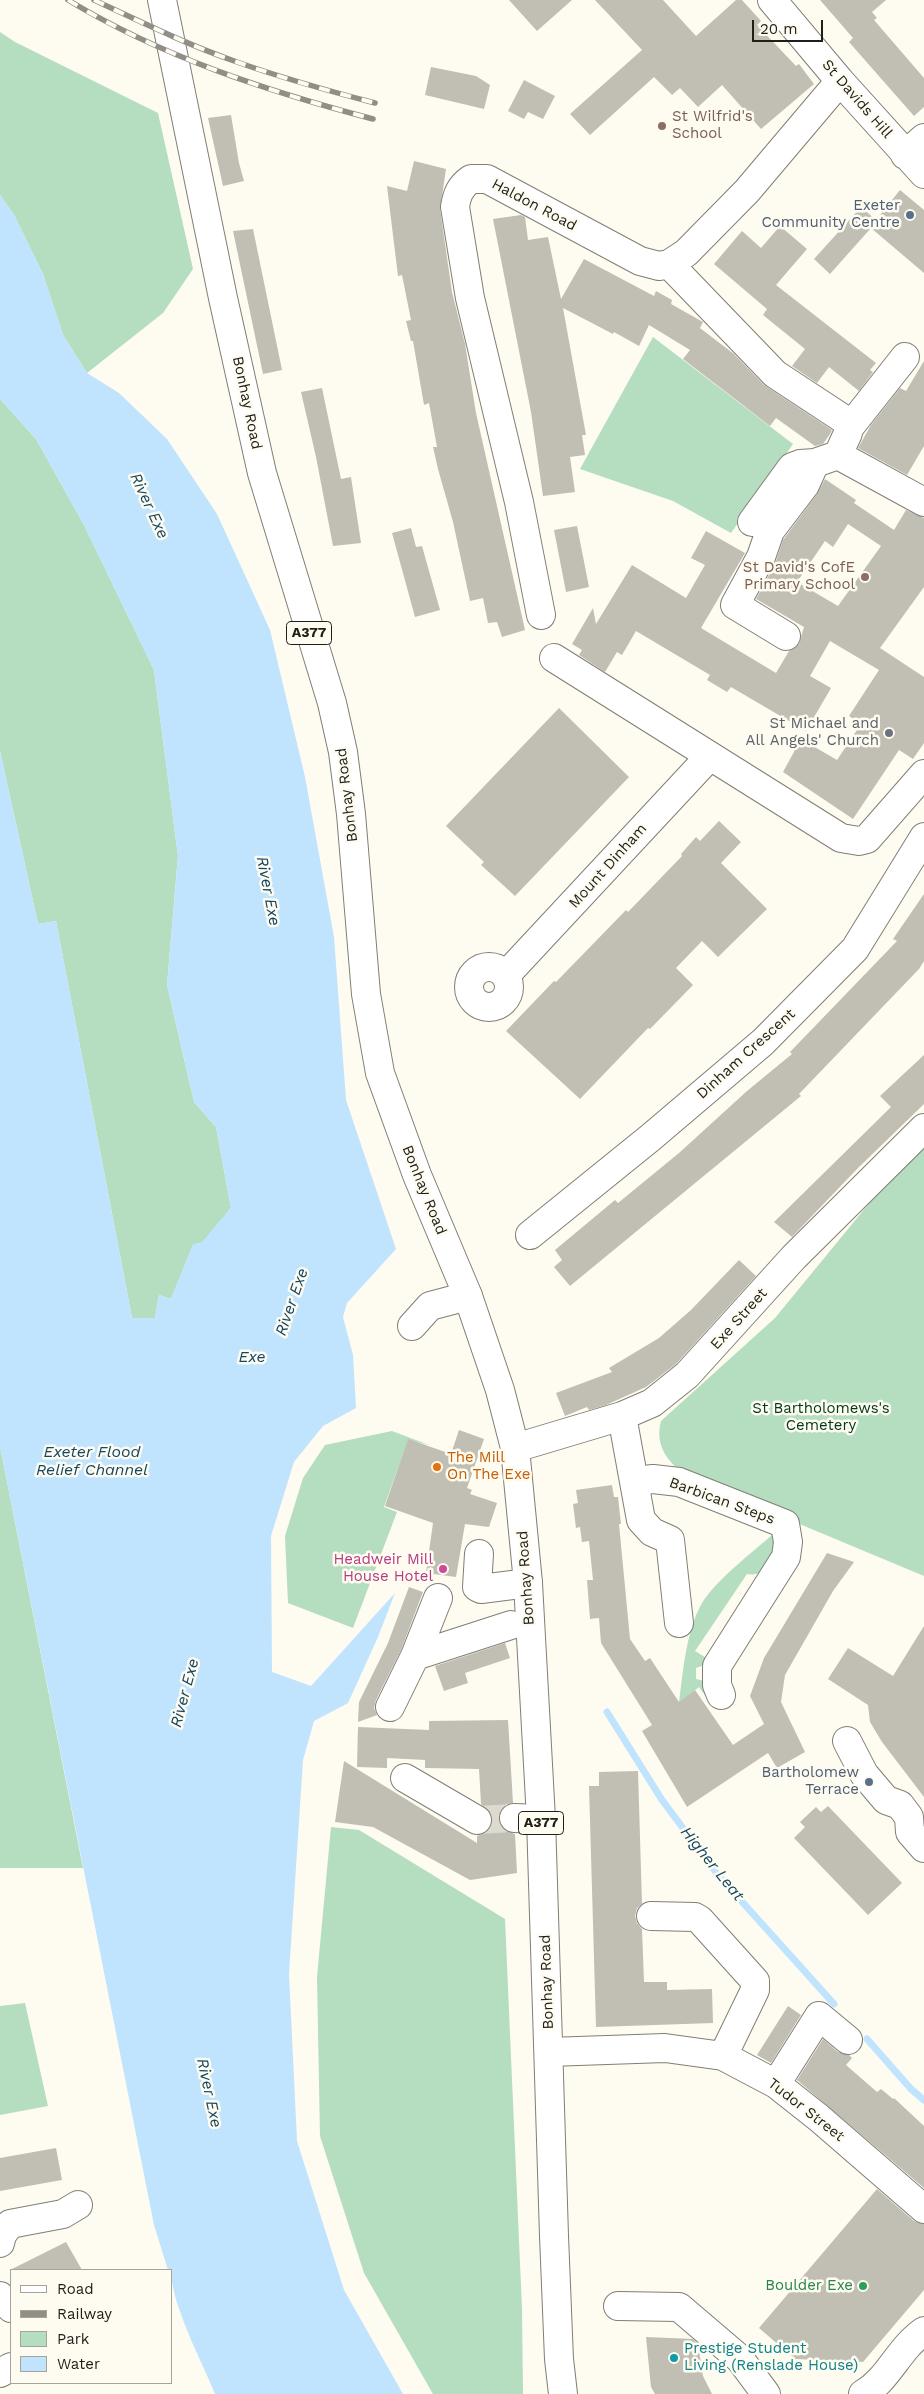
<!DOCTYPE html>
<html>
<head>
<meta charset="utf-8">
<style>
	body { margin:0 }
	#map { position:relative; width:924px; height:2394px; overflow:hidden; background:#fefbf0; font-family:"Work Sans",sans-serif }
	canvas { display:block }
	.legend { position:absolute; left:10px; top:2269px; width:162px; height:115px; box-sizing:border-box; background:#fefbf0; border:1px solid #a5a39a; margin:0; padding:6px 9px; list-style:none; font-size:15px; color:#1f1e1a }
	.legend li { display:flex; align-items:center; gap:10px; height:25px }
	.legend b { width:25px; border:1px solid #a5a39a }
	.scale { position:absolute; left:752px; top:20px; width:71px; height:22px; box-sizing:border-box; border:2px solid #1f1e1a; border-top:0; padding-left:6px; font-size:15px; line-height:18px; white-space:nowrap; color:#1f1e1a; -webkit-text-stroke:4px #fefbf0; paint-order:stroke }
</style>
</head>
<body>
<div id="map">
<canvas width="924" height="2394"></canvas>
<ul class="legend">
<li><b style="height:6px;background:#fff"></b>Road</li>
<li><b style="height:6px;background:#908e87"></b>Railway</li>
<li><b style="height:14px;background:#b5ddc0"></b>Park</li>
<li><b style="height:14px;background:#c0e3fe"></b>Water</li>
</ul>
<div class="scale">20 m</div>
</div>
<script>
const ctx = document.querySelector('canvas').getContext('2d');
ctx.lineJoin = 'round';
function fill(path, color) { ctx.fillStyle = color; ctx.fill(path, 'evenodd'); }
function trace(path, color, width, dash) { ctx.strokeStyle = color; ctx.lineWidth = width; ctx.lineCap = dash ? 'butt' : 'round'; ctx.setLineDash(dash || []); ctx.stroke(path); }
function label(font, color, halo, rows, align = 'center') {
  ctx.font = font + ' "Work Sans",sans-serif'; ctx.lineWidth = 5; ctx.setLineDash([]); ctx.textBaseline = 'middle'; ctx.strokeStyle = halo; ctx.fillStyle = color; for (const [text, x, y, turn = 0] of rows) {
    ctx.save(); ctx.translate(x, y); ctx.rotate((+turn || 0) * Math.PI / 180); ctx.textAlign = isNaN(turn) ? turn : align; if (halo) ctx.strokeText(text, 0, 0); ctx.fillText(text, 0, 0); ctx.restore();
  }
}
const green = new Path2D(`
	M0,32L15,42L158,113L193,269L163,313L87,373L63,335L43,274L14,215L0,195Z
	M653,337L793,444L731,533L673,501L580,469Z
	M0,399L36,439L84,525L154,670L178,856L167,985L194,1102L216,1127L231,1208L202,1243L193,1245L171,1299L159,1295L155,1318H132L56,921L38,924L0,751Z
	M924,1147V1576L687,1477C669,1463 654,1446 661,1421L775,1318L871,1201Z
	M392,1431L429,1445L408,1440L384,1507L397,1512L353,1628L288,1603L285,1536L303,1478L325,1445Z
	M0,1446L83,1868H0Z
	M773,1534L776,1552C768,1565 764,1577 747,1574L695,1651L713,1662L696,1668V1679L709,1682V1701L699,1687L679,1703C683,1672 686,1631 702,1603C717,1579 752,1553 773,1534Z
	M331,1827L359,1830L505,1919L522,2309L523,2394H433L364,2273L320,2136L317,1977Z
	M25,2003L48,2106L0,2115V2006Z`);
const water = new Path2D(`
	M0,195L14,215L43,274L63,335L87,373L119,393L167,439L217,514L270,630L305,777L334,937L346,1100L396,1249L347,1303L343,1317L353,1355L356,1408L323,1426L294,1462L271,1536L272,1672L311,1686L395,1593L378,1637L348,1703L314,1721L303,1760L289,1974L297,2141L344,2290L403,2394H215L213,2389C200,2358 171,2303 171,2270H168L154,2225L0,1446V751L38,924L56,921L132,1318H155L159,1295L171,1299L193,1244L202,1242L231,1208L216,1127L194,1102L167,985L178,856L154,670L84,525L36,439L0,399Z`);
const stream = new Path2D(`
	M607,1712L662,1800L718,1875L834,2004
	M867,2039L911,2089L924,2100`);
const building = new Path2D(`
	M509,0H572L537,31Z
	M595,0H663L696,36L736,0H742L761,21L757,25L796,66L799,64L814,84L761,129L722,85L698,107L680,88L672,95L654,77L590,135L570,114L642,50Z
	M820,0H886L872,12L877,18L874,20L924,78V107L914,116L849,42L853,38Z
	M431,67L476,76L490,85L484,109L425,95Z
	M524,80L555,96L543,119L528,112L524,119L508,111Z
	M231,115L239,163L244,181L223,186L208,118Z
	M414,161L446,169L440,209L452,292L465,344L476,413L525,630L502,637L497,622L488,623L483,598L470,601L453,522L438,469L433,447H437L429,403L424,405L413,341H411L406,321L411,320L402,275L398,276L387,186L407,191Z
	M900,190L924,210V273L871,228L830,274L814,259L861,207L876,220Z
	M521,215L525,217L528,240L548,237L561,299L584,259L654,296L656,291L672,300L671,304L703,322L700,328L734,354L764,385L832,430L830,434L823,444L815,446L776,418L770,426L683,359L690,350L649,325L639,346L614,332L613,334L563,308L586,435H582L585,455L570,457L575,492L543,496L531,412L493,219Z
	M780,226L807,249L776,285L876,363L870,370L873,372L859,391L829,367L817,383L792,366L805,349L763,315L767,309L714,264L742,231L761,248Z
	M253,229L282,370L263,374L233,231Z
	M924,361V446L907,475L858,448L871,425L900,388L906,391Z
	M322,388L341,479L351,477L361,543L333,546L316,457L301,392Z
	M825,479L856,500L854,503L894,530L906,510L924,518V587L880,648L924,677V743L913,759L899,750L853,819L783,772L801,739L837,760L861,724L849,716L879,670L830,641L810,676L831,688L806,731L731,687L727,692L707,680L710,675L636,631L622,655L617,652L605,672L579,655L582,650L572,644L593,608L596,624L632,565L686,598L705,565L691,558L706,531L745,553L701,628L776,673L789,651L799,644L804,627L756,599L775,564L783,540L817,494ZM848,524L881,546L838,606L797,582L825,541L833,547Z
	M577,526L589,587L566,592L554,530Z
	M411,528L416,547L422,546L440,610L415,617L392,533Z
	M559,708L629,777L515,896L481,865L484,862L446,826Z
	M719,821L741,842L721,863L767,909L718,957L702,941L676,968L693,985L650,1029L648,1028L580,1099L506,1031L554,981L556,982L626,910L628,912L682,856L681,854L696,837L700,841Z
	M924,894V961L919,969L799,1094L801,1096L570,1286L554,1267L562,1260L555,1250L615,1200L618,1203L679,1153L747,1091L792,1054L790,1052L897,941L893,939Z
	M924,1055V1104L857,1169L792,1237L774,1222L891,1107L880,1096Z
	M739,1260L756,1276L676,1364L646,1387L606,1405L589,1410L587,1407L565,1416L556,1393L612,1372L609,1368L659,1338L691,1310Z
	M459,1430L484,1439L467,1488L472,1490L470,1494L497,1503L489,1527L465,1524L456,1577L426,1573L433,1523L385,1506L408,1439L451,1454Z
	M612,1485L614,1497H618L621,1524H619L630,1639L645,1661L650,1658L679,1702L695,1690L733,1745L764,1724L750,1696L764,1658L827,1553L854,1562L833,1591L785,1675L781,1702L805,1752L777,1768L768,1753L687,1807L642,1731L652,1725L601,1643L599,1618L590,1619L587,1580H593L589,1541L582,1542L580,1527L576,1528L573,1504L578,1503L576,1490Z
	M409,1587L423,1592L401,1650L376,1700L374,1708L377,1715L358,1722L359,1702L388,1643Z
	M924,1626V1797L882,1742L870,1722L868,1705L828,1679L848,1648L893,1676Z
	M505,1643L510,1658L465,1673L468,1683L444,1691L435,1666Z
	M508,1720L513,1803L506,1804L501,1809L498,1818L500,1825L505,1831L515,1834L517,1873L470,1880L373,1827L335,1822L344,1761L477,1843V1836L485,1833L490,1828L493,1821L490,1812L481,1804L479,1769L425,1768V1760L387,1758V1768L357,1767L358,1727L429,1730V1721Z
	M638,1771L642,1904L637,1908L635,1916L637,1923L642,1929L644,1982H667V1990L712,1989L713,2023L596,2027L589,1786H599V1772Z
	M828,1806L902,1883L868,1915L794,1838L805,1827L800,1822L816,1807L821,1812Z
	M788,2006L801,2015L771,2063L757,2055Z
	M823,2039L838,2052L849,2055L852,2058L846,2065L877,2092L881,2089L893,2099L894,2098L924,2126V2188L797,2080Z
	M56,2148L62,2180L0,2191V2158Z
	M877,2189L914,2221L924,2224V2290L863,2362L795,2359L759,2328Z
	M66,2242L82,2270H10Z
	M646,2337L693,2339L698,2344L703,2376L712,2394H655L651,2387Z`);
const minorTunnel = new Path2D(`
	M477,1820L514,1818`);
const minor = new Path2D(`
	M772,0L840,81L924,174
	M905,155L924,138
	M669,264L775,374L848,422V433L838,455L815,463L800,464L792,467L752,522
	M849,428L905,357
	M838,455L924,502
	M541,615L519,502L470,298L455,207C457,194 460,187 471,179H487L640,261L659,266L669,264L686,253L747,191L840,81
	M786,636L735,605L761,557L770,531L805,485L815,463
	M554,658L841,838L859,841L867,839L924,774
	M469 987a20 20 0 1 1 40 0a20 20 0 1 1-40 0Z
	M506,975L710,756
	M530,1235L650,1138L763,1042L855,949L924,837
	M412,1326L430,1306L468,1296
	M622,1416L641,1520L652,1532L670,1540L679,1623
	M515,1448L622,1416L652,1403L687,1375L794,1257L924,1128
	M636,1481L653,1479L679,1482L785,1524L788,1542L786,1557L717,1666V1685L721,1695
	M479,1554L477,1587L481,1589L528,1583
	M415,1656L511,1625
	M390,1707L415,1656L438,1598
	M847,1741L864,1774L886,1800L900,1805L909,1817L910,1832L924,1848
	M405,1778L477,1820
	M514,1818L541,1819
	M651,1916L695,1917L700,1920L755,1981V1990L723,2056
	M549,2052L665,2048L723,2056L776,2084L819,2118L924,2209
	M776,2084L819,2016L848,2040
	M0,2243L2,2235L10,2224L63,2214L78,2205
	M0,2296L11,2308
	M618,2306L679,2307L740,2359L766,2394
	M0,2373L11,2367
	M863,2394C889,2379 898,2349 924,2331`);
const highway = new Path2D(`
	M162,0L223,298L262,473L332,703L343,752L351,814L366,994L380,1073L417,1175L468,1296L500,1390L515,1448L528,1583L541,1819L554,2236L559,2359L563,2394`);
const rail = new Path2D(`
	M68,0C162,57 267,91 373,119
	M94,0C141,22 188,45 237,62C282,78 329,91 375,103`);
const markers = [
	[662,126,5,"#8d6e63"],
	[910,215,5,"#5c6f8a"],
	[865,577,5,"#8d6e63"],
	[889,733,5,"#6b7280"],
	[437,1467,5,"#e8710a"],
	[443,1569,5,"#d1479c"],
	[869,1782,5,"#5c6f8a"],
	[863,2286,5,"#2e9e5b"],
	[674,2358,5,"#0f9aa8"]
];
const shields = [
	[309,633,45],
	[541,1823,45]
];
const shieldNames = [
	["A377",309,633],
	["A377",541,1823]
];
const streetNames = [
	["St Davids Hill",857,99,49],
	["Haldon Road",534,205,28],
	["Bonhay Road",247,403,78],
	["Bonhay Road",347,795,-97],
	["Mount Dinham",608,866,-48],
	["Dinham Crescent",746,1054,-42],
	["Bonhay Road",424,1190,68],
	["Exe Street",739,1319,-48],
	["Barbican Steps",722,1501,20],
	["Bonhay Road",526,1578,-94],
	["Bonhay Road",547,1982,-92],
	["Tudor Street",806,2110,38]
];
const educationNames = [
	["St Wilfrid's",672,117],
	["School",672,134],
	["St David's CofE",855,568,"right"],
	["Primary School",855,585,"right"]
];
const serviceNames = [
	["Exeter",900,206],
	["Community Centre",900,223],
	["Bartholomew",859,1773],
	["Terrace",859,1790]
];
const worshipNames = [
	["St Michael and",879,724],
	["All Angels' Church",879,741]
];
const parkNames = [
	["St Bartholomews's",821,1409],
	["Cemetery",821,1426]
];
const foodNames = [
	["The Mill",447,1458],
	["On The Exe",447,1475]
];
const hotelNames = [
	["Headweir Mill",433,1560],
	["House Hotel",433,1577]
];
const leisureNames = [
	["Boulder Exe",853,2286]
];
const cultureNames = [
	["Prestige Student",684,2349],
	["Living (Renslade House)",684,2366]
];
const waterNames = [
	["River Exe",149,506,65],
	["River Exe",268,891,79],
	["River Exe",292,1302,-71],
	["Exe",252,1357],
	["Exeter Flood",92,1452],
	["Relief Channel",92,1470],
	["River Exe",185,1693,-75],
	["Higher Leat",712,1864,51],
	["River Exe",209,2093,78]
];
fill(green, '#b5ddc0');
fill(water, '#c0e3fe');
trace(stream, '#c0e3fe', 7);
fill(building, '#c1beb4');
trace(minorTunnel, '#dddad0', 28, [28, 14]);
trace(minor, '#817e75', 30);
trace(highway, '#817e75', 30);
trace(minor, '#fff', 28);
trace(highway, '#fff', 28);
trace(rail, '#908e87', 5.5);
trace(rail, '#fefbf0', 4, [11]);
for (const [x, y, r, color] of markers) { const dot = new Path2D(); dot.arc(x, y, r, 0, 2 * Math.PI); ctx.fillStyle = color; ctx.fill(dot); trace(dot, '#fefbf0', 2); }
for (const [x, y, w] of shields) { const box = new Path2D(); box.roundRect(x - w / 2, y - 11.5, w, 23, 4); ctx.fillStyle = '#fefbf0'; ctx.fill(box); trace(box, '#1f1e1a', 1); }
label('bold 14px', '#1f1e1a', null, shieldNames);
label('15px', '#1f1e1a', '#fefbf0', streetNames);
label('15px', '#785e54', '#fefbf0', educationNames, 'left');
label('15px', '#4e5e75', '#fefbf0', serviceNames, 'right');
label('15px', '#5b616d', '#fefbf0', worshipNames, 'right');
label('15px', '#00381a', '#fefbf0', parkNames);
label('15px', '#c56008', '#fefbf0', foodNames, 'left');
label('15px', '#b23c85', '#fefbf0', hotelNames, 'right');
label('15px', '#27864d', '#fefbf0', leisureNames, 'right');
label('15px', '#0d838f', '#fefbf0', cultureNames, 'left');
label('italic 16px', '#114665', '#fefbf0', waterNames);
</script>
</body>
</html>
